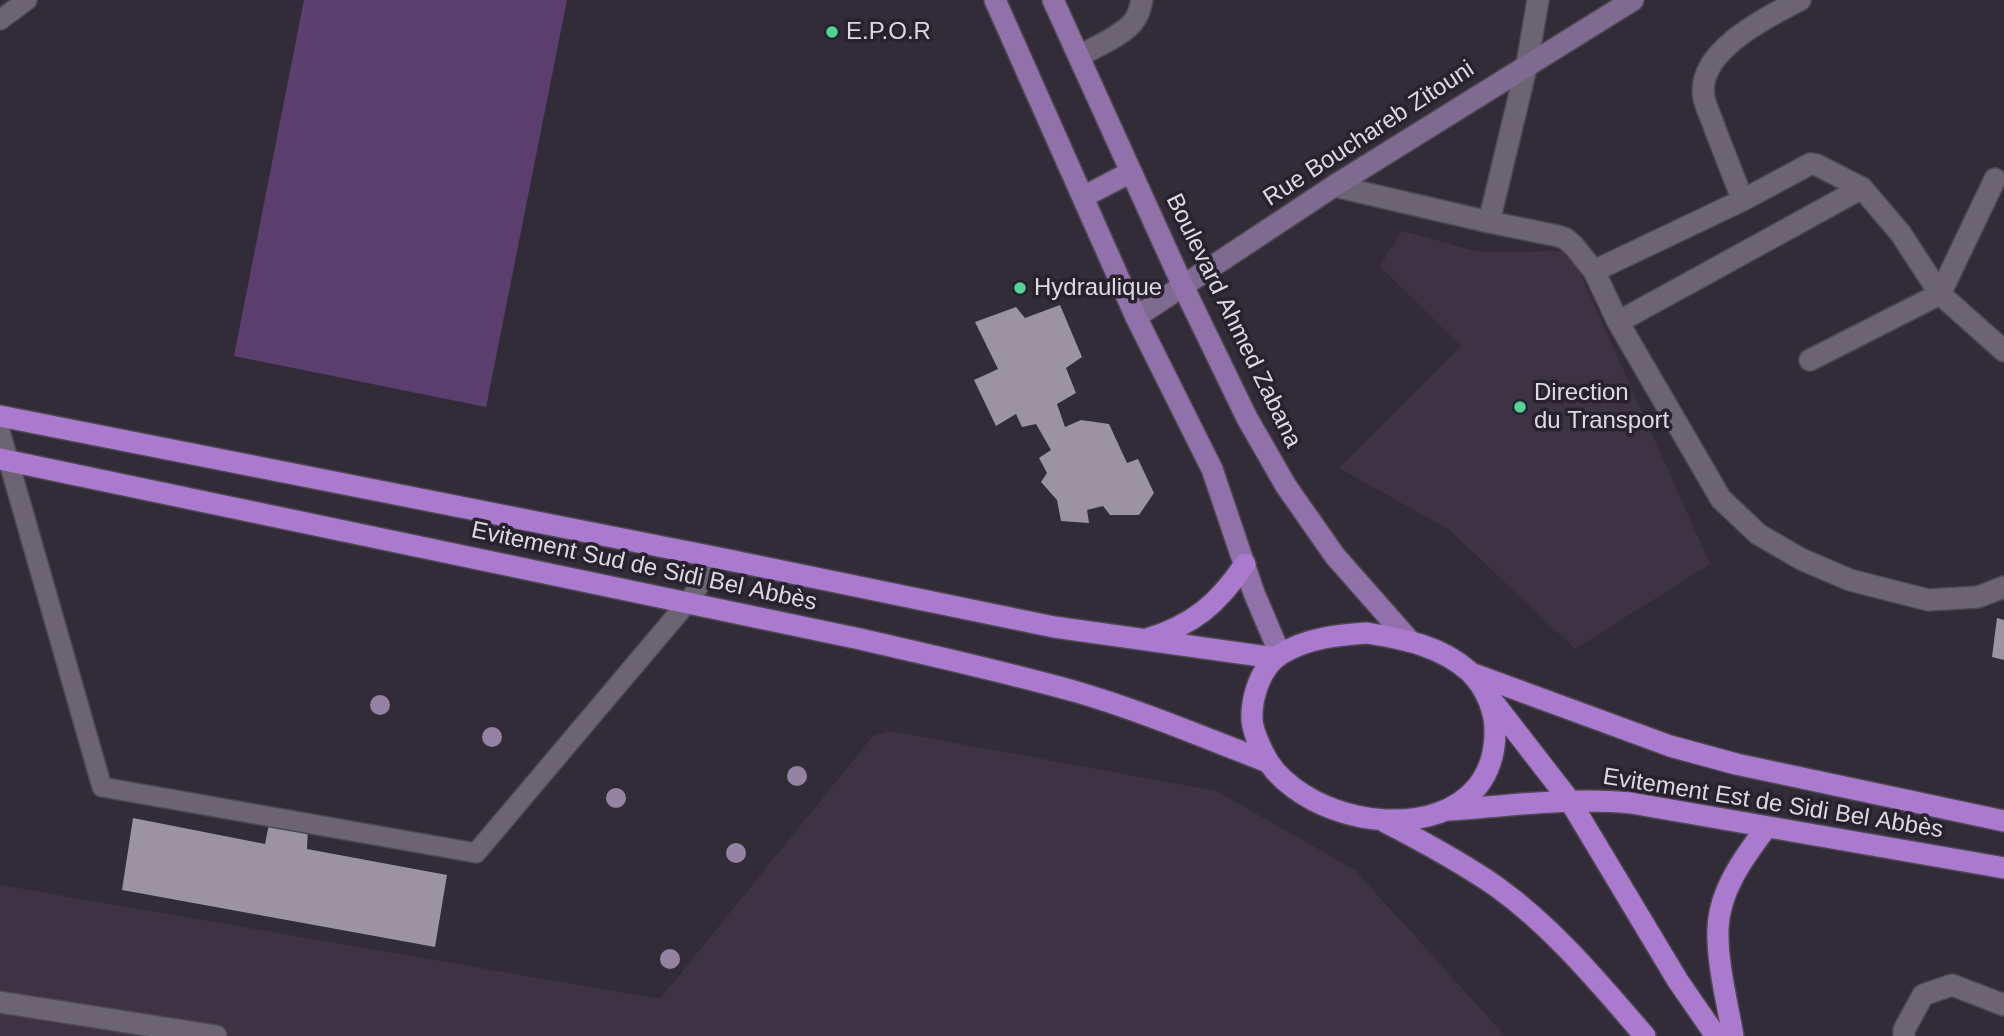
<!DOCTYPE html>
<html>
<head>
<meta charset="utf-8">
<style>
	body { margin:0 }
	canvas { display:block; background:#322b38 }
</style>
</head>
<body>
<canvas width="2004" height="1036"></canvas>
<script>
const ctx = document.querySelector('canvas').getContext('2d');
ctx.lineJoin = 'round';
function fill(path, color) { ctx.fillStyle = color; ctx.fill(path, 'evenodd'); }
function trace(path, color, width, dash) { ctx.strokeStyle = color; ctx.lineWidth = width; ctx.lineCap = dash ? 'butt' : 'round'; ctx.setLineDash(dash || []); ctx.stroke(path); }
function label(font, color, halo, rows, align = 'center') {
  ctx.font = font + ' Arial,sans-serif'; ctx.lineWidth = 7; ctx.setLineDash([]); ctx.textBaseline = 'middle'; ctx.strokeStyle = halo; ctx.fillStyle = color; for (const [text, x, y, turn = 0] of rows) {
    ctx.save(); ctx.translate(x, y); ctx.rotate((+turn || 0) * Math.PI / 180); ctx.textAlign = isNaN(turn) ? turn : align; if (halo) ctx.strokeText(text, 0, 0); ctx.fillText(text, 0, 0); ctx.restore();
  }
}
const built = new Path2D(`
	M1402,231L1479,252L1570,251L1710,564L1575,649L1450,530L1339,468L1461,346L1380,266Z
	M890,731L1216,791L1355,870L1505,1036H0V885L660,999L873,736Z`);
const green = new Path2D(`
	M304,0H567L486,407L234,356Z`);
const building = new Path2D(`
	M1060,305L1082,357L1066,368L1076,393L1057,404L1065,427L1081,420L1109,424L1127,463L1138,459L1154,493L1139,515H1110L1103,506L1087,510L1089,523L1061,521L1057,500L1041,482L1047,473L1039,458L1051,450L1036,424L1022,427L1016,414L996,426L974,380L998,369L975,322L1016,307L1025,318Z
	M1997,618L2004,620V660L1992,657Z
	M133,818L265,844L270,819L308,827L307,849L447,875L435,947L122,890Z`);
const lane = new Path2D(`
	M0,20L27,0
	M0,431L102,787L476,853L687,603L719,558`);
const street = new Path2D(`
	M1079,56C1095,47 1122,36 1133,22C1139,15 1140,8 1142,0
	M1334,186L1489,222L1527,64L1538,0
	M1743,200C1733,176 1724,152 1715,129C1712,119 1706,108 1704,98C1695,52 1767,17 1800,0
	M1489,222L1558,236L1566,239L1573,245L1594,271L1618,322L1721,499L1758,534L1801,559L1850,580L1928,600L1978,597L2004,587
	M1594,271L1743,200L1810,164L1817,165L1862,188
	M1618,322L1862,188L1901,234L1940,294L2004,351
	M1810,360L1940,294L1995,179
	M0,1002L216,1036
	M1904,1036V1030L1923,995L1952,985L2004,1005`);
const secondary = new Path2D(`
	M1136,317L1334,186L1633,0`);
const primary = new Path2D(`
	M995,0L1136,317L1212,469L1254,593L1280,654
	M1053,0L1183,286L1247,418L1286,486L1335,556L1409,640
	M1083,197L1131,172`);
const highway = new Path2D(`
	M0,416L719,558L1054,627L1275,658
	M0,459L860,639C933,656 1006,672 1077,692C1142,711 1205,738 1268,762
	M1367,633C1404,639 1441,646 1470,672C1486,688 1496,712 1495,734C1493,820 1399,834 1333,809C1308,800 1276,780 1264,754C1259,744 1253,732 1252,720C1251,697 1261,666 1281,654C1307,638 1338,635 1367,633Z
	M1147,639C1193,625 1218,604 1245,564
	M1471,673L1670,746L1736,764L2004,821
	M1494,703L1570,801L1678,981L1716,1036
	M1449,810C1509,806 1570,797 1631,803L2004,868
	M1385,822C1424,842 1461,862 1497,887C1554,928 1599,983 1645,1036
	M1733,1036C1727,1001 1717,964 1718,929C1719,891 1744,857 1766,828`);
const trees = [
	[380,705],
	[492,737],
	[797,776],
	[616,798],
	[736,853],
	[670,959]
];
const markers = [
	[832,32,7,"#53d396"],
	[1020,288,7,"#53d396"],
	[1520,407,7,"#53d396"]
];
const poiNames = [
	["E.P.O.R",846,32],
	["Hydraulique",1034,288],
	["Direction",1534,393],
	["du Transport",1534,421]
];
const streetNames = [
	["Rue Bouchareb Zitouni",1369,134,-33],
	["Boulevard Ahmed Zabana",1233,321,64],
	["Evitement Sud de Sidi Bel Abbès",644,567,12],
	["Evitement Est de Sidi Bel Abbès",1773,804,9]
];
fill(built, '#3d3345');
fill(green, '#5b406f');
fill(building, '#9b92a2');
trace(lane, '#4d4751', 22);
trace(street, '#4d4751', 24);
trace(secondary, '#4d4751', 24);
trace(primary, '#4d4751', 24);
trace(highway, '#4d4751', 24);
trace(lane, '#6c6473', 19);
trace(street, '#6c6473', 21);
trace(secondary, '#7f6b8f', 21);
trace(primary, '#9171aa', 21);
trace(highway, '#aa7acf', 21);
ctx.fillStyle = '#9583a3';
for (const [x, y] of trees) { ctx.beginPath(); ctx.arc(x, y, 10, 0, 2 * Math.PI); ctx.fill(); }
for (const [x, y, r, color] of markers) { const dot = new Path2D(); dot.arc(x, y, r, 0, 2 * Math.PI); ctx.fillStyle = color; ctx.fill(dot); trace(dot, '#28212e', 2.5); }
label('24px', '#ddd9e1', '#28212e', poiNames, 'left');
label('24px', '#ddd9e1', '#28212e', streetNames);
</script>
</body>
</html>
